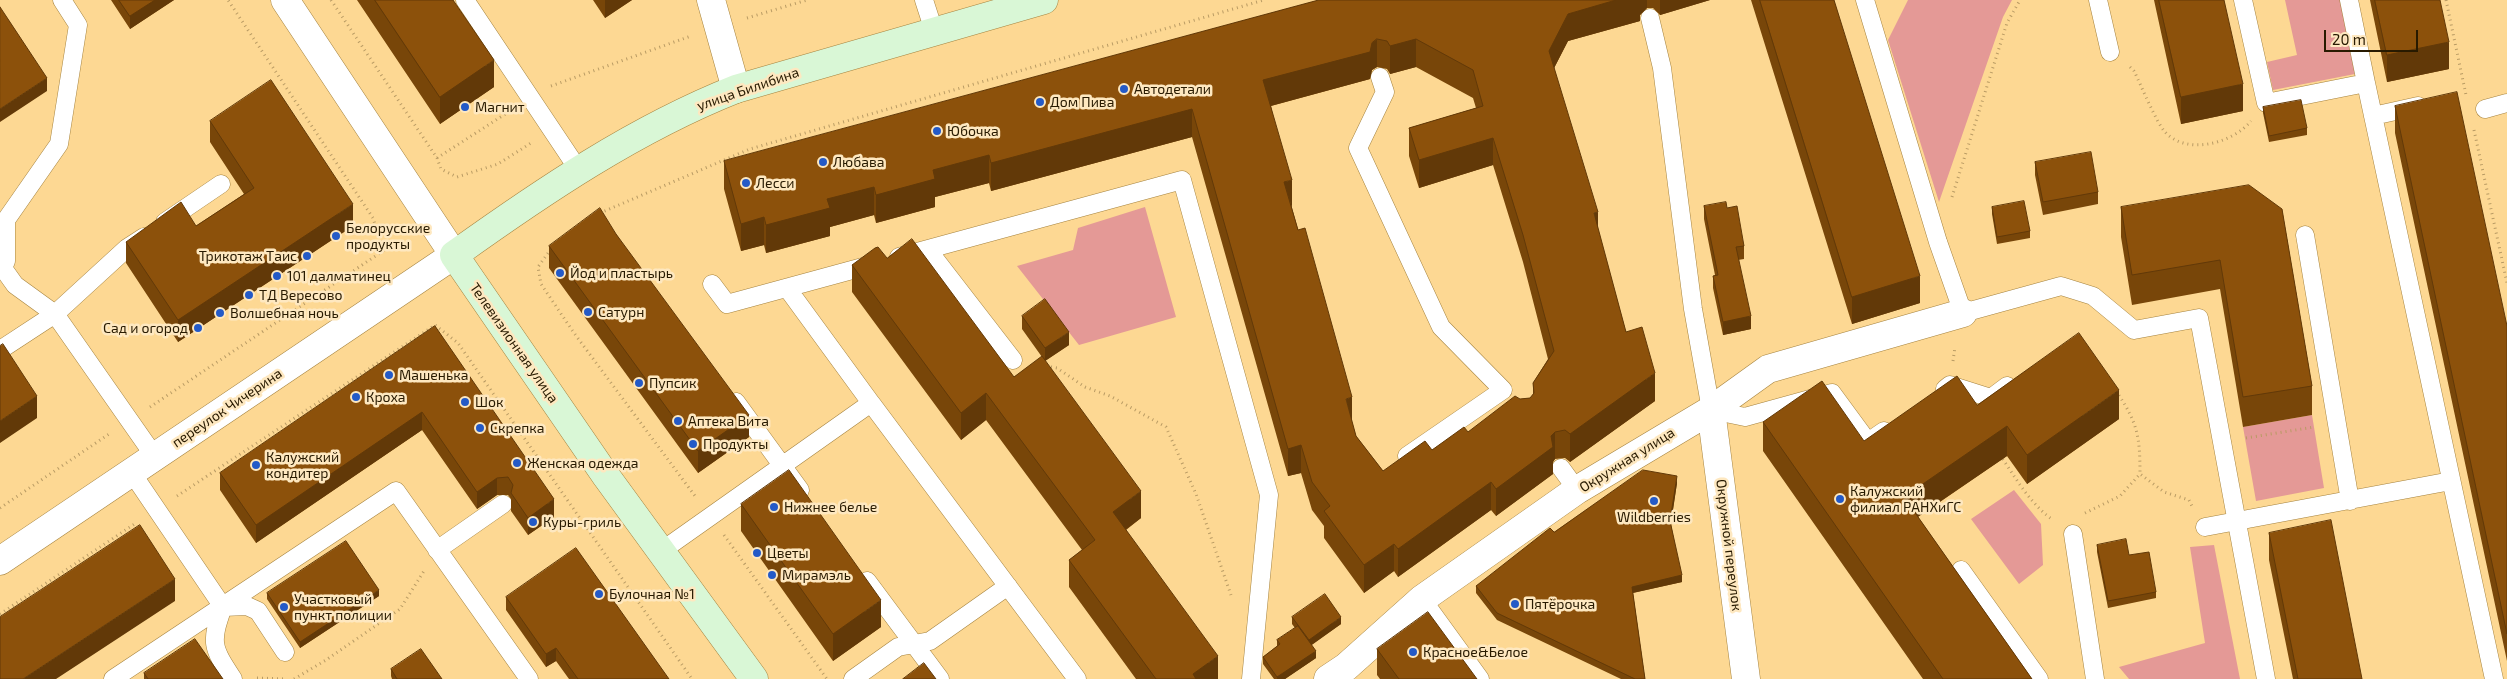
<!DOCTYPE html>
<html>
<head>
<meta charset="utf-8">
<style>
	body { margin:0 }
	#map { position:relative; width:2507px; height:679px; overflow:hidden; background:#fdd893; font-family:"Exo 2",sans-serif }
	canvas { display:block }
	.scale { position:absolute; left:2324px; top:30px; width:94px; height:22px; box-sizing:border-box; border:2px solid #281a00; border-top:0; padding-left:6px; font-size:15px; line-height:18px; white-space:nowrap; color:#281a00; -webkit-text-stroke:4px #fee8c0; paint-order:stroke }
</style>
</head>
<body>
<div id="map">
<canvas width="2507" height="679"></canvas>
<div class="scale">20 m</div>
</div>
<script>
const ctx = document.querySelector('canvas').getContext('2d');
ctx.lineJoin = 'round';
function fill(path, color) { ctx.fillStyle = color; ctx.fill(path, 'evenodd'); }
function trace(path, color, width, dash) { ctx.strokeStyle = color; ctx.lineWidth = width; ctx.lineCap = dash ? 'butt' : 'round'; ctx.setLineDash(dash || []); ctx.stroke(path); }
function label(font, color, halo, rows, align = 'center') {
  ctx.font = font + ' "Exo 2",sans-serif'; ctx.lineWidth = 5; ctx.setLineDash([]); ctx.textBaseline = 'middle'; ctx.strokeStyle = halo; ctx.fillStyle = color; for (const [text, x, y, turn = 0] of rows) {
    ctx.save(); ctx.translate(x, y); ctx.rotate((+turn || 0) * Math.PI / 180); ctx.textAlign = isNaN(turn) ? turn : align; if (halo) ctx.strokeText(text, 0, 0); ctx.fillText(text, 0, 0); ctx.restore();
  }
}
const green = new Path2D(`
	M1908,0H2012L2003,17L1939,202L1888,40Z
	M2285,0H2340L2355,74L2273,90L2267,62L2297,55Z
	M1145,207L1176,317L1079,345L1017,266L1073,250L1078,228Z
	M2312,415L2324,488L2256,501L2243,427Z
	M2014,490L2041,524L2043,565L2019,584L1971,519Z
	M2214,545L2240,679H2129L2119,667L2205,643L2190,547Z`);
const path = new Path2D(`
	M331,0L437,158L441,169L457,177L498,164L531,143
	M2446,0L2466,95
	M747,18L807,0
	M2130,67L2134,71C2141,85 2156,122 2165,132C2187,156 2233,143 2251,121
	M551,86L691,36
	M2474,130L2507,283
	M437,158L510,111
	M1952,197L2007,23L2020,0
	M600,213L750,149L1264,0
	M551,249L538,267L541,284L574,333L695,496
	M1953,361L1955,347
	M1046,366L1057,368L1085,387L1110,396L1166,427L1196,494L1232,598
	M2116,391C2138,423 2140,437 2140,474
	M150,407L383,251L373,218L228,0
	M2246,438L2314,427
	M2000,455C2015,477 2031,505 2053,520
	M177,496L435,325L458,343L692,679
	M0,508L109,434
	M2085,513L2120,496L2140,474L2164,492L2189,500L2192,506
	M724,535L827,679
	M0,614L136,523
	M257,678L286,679
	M294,679L326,660L400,609L424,571`);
const service = new Path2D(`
	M465,0L580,172
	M924,0L934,31
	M1865,0L1938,242L1963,313L2061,286L2093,296L2134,330L2199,318L2266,679
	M2098,0L2110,52
	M2243,0L2266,103L2366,83L2349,0
	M1650,18L1662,68L1693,309L1711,410L1745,417L1832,393L1868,442L1884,431
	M1380,77L1385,92L1358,148L1441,327L1503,390L1407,456
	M2366,83L2494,679
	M2485,109L2507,103
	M2373,116L2418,106
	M165,222L221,184
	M2305,235L2350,501
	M928,250L1013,360
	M899,257L1182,180L1269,495L1251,679
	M0,264L15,285L55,314L127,248L144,237
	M3,268L6,261V220L59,144L78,25L62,0
	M712,284L727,304L874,264
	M0,350L55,314L155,457
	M1945,389L1950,385L1991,398L2007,386
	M736,402L800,490
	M871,403L1077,679
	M1561,468L1577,490
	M132,473L223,607C210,643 212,647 233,679
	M2205,527L2451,481
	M2073,534L2095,679
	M437,550L503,504
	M660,552L871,403L787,288
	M1961,570L2039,679
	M867,581L940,679
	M1422,599L1480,679
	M223,607L247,606L258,611L285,652
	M113,679L396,491L529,679
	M853,679L898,647L930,641L1008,586`);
const minor = new Path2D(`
	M711,0L736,89
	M1711,410L1746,679
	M1328,679L1346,667L1422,599L1577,490L1711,410L1768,369L1963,313`);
const tertiary = new Path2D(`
	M0,561L454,255L285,0`);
const secondary = new Path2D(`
	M754,679L606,476L454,255C542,192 635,129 736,89L1044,0`);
const wall = new Path2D(`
	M111,0H174L130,29Z
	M357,0H453L494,87L440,124Z
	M593,0H632L605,18Z
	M1319,0H1710L1660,15L1653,8H1647L1640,15V21L1568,41L1554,68L1626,332L1655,401L1570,462L1565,458L1555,459L1553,462V474L1496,516L1491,510L1398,577L1394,571L1364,593L1324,538V526L1312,510L1301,473L1288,476L1192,137L991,191L989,183L935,197V207L876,223L874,215L830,227V236L766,253L764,245L741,251L724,189V161ZM1377,67L1387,69L1390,74L1416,67L1473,98L1476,108L1409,128V156L1419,188L1493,165L1523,262L1548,359L1533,383V395L1530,398L1520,399L1468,432L1432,450L1383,471L1356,436L1292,208L1271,106L1370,79L1372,70Z
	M1751,0H1834L1920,303L1852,324Z
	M2154,0H2224L2243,111L2181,124Z
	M2370,0H2440L2449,69L2387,82Z
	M2395,106L2507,326V661L2395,133Z
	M2263,107L2307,128V135L2269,142L2263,113Z
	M210,121L353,226L178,342L126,263V242L196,226L244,194L210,142Z
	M2035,162L2098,192V204L2043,215L2035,175Z
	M1704,206L1727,208L1744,246V259L1738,260L1751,329L1723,335L1713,288V276L1715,275L1704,219Z
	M1992,207L2030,231V238L1997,244L1992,214Z
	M2121,207L2282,209L2312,386V415L2243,427L2220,289L2132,305L2121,237Z
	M616,234L749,437L698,473L549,268V246Z
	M887,258L1014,377L1042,357L1022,329V316L1069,345L1045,361L1141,518L1126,530L1218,679H1136L1069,587V560L1082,550L986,420L961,440L852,292V265Z
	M435,326L554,517L528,535L511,511V499L508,495H497L477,509L422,430L256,543L220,490V473Z
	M1977,405L2119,419L2027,484L2007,456L1918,517L2032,679H1923L1763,451V422L1864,441Z
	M1677,483L1671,524L1682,582L1633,593L1645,679H1621L1497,620L1476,593V586L1554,532Z
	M741,504L881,627L833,661L741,531Z
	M2269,533L2362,679H2293L2269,560Z
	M2097,545L2129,555L2156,592V598L2108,608L2097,552Z
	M267,593L379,596L300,648L267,599Z
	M506,597L669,679H569L556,661L546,667L506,610Z
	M1292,617L1341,624L1311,645L1316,658L1285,679H1274L1263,664V657L1277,646V640L1295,628L1292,624Z
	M1377,649L1477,679H1380L1377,675Z
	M391,669L442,679H392L391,676Z
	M144,673L223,679H144Z`);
const shadedWall = new Path2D(`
	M155,0H174L130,29V16Z
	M605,0H632L605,18Z
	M1616,0H1647V8L1640,15V21L1568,41L1549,78V51L1568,14Z
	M1660,0H1710L1660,15Z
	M1377,39V67L1372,70L1370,79L1263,108V80L1372,43Z
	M1416,39V67L1390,74V46Z
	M2449,42V69L2387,82V55Z
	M494,60V87L440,124V97Z
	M47,78V91L0,122V109Z
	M2243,84V111L2181,124V97Z
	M1192,109V137L991,191V163Z
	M1493,138V165L1419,188V160Z
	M989,155V183L935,197V207L876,223V195L933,170Z
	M1292,180V208L1284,182Z
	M874,187V215L830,227V236L766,253V225L827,199Z
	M353,204V226L178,342V320Z
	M1598,212V239L1594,213Z
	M764,217V245L741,251V224Z
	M1920,276V303L1852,324V297Z
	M1751,316V329L1723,335V322Z
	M1069,332V345L1045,361V348Z
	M1655,373V401L1570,462V434Z
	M2119,390V419L2027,484V455Z
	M986,393V420L961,440V413Z
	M37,396V418L0,443V421Z
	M1352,397V425L1346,399Z
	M422,412V430L256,543V525Z
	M749,415V437L698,473V451Z
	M2007,426V456L1904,526V497Z
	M1555,432V459L1553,462V474L1496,516V489L1551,436Z
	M1301,445V473L1288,476V449Z
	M1677,476V483L1670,528V521Z
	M497,478V495L477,509V492Z
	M1491,482V510L1398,577V549Z
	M1141,491V518L1113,539V512Z
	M554,499V517L528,535V518Z
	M1394,544V571L1364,593V565Z
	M1682,575V582L1632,593V587Z
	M175,579V601L56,679H23Z
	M379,590V596L300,648V642Z
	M881,600V627L833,661V634Z
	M1341,617V624L1309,647V640Z
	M556,648V661L546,667V654Z
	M1316,651V658L1285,679H1277V677Z
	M1218,656V679H1193V674Z`);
const building = new Path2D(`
	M119,0H155L130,16Z
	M375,0H453L494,60L440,97Z
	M1319,0H1616L1568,14L1549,51L1598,212L1594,213L1626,332L1642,327L1655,373L1570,434L1565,430L1555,432L1551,436L1553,447L1496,489L1491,482L1398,549L1394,544L1364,565L1324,511L1330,506L1312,482L1301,445L1288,449L1192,109L991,163L989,155L933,170L935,179L876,195L874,187L827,199L830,208L766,225L764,217L741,224L724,161ZM1377,39L1387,41L1390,46L1416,39L1473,70L1483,106L1409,128L1419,160L1493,138L1523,235L1554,351L1533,383L1534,393L1530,398L1520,399L1515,396L1468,432L1464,427L1432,450L1425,441L1383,471L1356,436L1346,399L1352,397L1305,228L1298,230L1284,182L1292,180L1263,80L1370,52L1372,43Z
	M1760,0H1834L1920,276L1852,297Z
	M2159,0H2224L2243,84L2181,97Z
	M2375,0H2440L2449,42L2387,55Z
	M0,7L47,78L0,109Z
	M271,80L353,204L178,320L126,242L181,202L196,226L254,188L210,121Z
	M2457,92L2507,326V634L2395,106Z
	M2301,100L2307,128L2269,136L2263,107Z
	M2091,152L2098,192L2043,202L2035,162Z
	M2249,185L2282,209L2312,386L2243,397L2220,260L2132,275L2121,207Z
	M2024,201L2030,231L1997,237L1992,207Z
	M1726,202L1727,208L1737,206L1744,246L1736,247L1751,316L1723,322L1713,276L1718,275L1704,206Z
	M600,208L616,234L749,415L698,451L549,246Z
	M912,239L1014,377L1042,356L1141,491L1113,512L1218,656L1193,674L1196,679H1156L1069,560L1095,540L986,393L961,413L852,265L875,248L878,247L887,258Z
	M1045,299L1069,332L1045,348L1022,316Z
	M435,326L554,499L528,518L511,493L513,485L508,477L497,478L477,492L422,412L256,525L220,473Z
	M2079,333L2119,390L2027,455L2007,426L1904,497L2032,679H1943L1763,422L1822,381L1864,441L1957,376L1977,405Z
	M3,344L37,396L0,421V346Z
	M789,470L881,600L833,634L741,504Z
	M1643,470L1677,476L1670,521L1682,575L1632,587L1645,679H1635L1497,613L1476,586L1550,528L1554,532Z
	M2331,520L2362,679H2298L2269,533Z
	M140,525L175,579L23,679H0V617Z
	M2126,539L2129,555L2149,552L2156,592L2108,601L2097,545Z
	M346,541L379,590L300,642L267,593Z
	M576,548L669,679H578L556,648L546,654L506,597Z
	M1325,594L1341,617L1309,640L1292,617Z
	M1428,612L1477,679H1399L1377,649Z
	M1298,626L1316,651L1277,677L1263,657L1280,644L1277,640Z
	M195,639L223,679H148L144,673Z
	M421,649L442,679H397L391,669Z
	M924,663L936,679H903Z`);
const markers = [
	[1124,89,5,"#245ac7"],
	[1040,102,5,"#245ac7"],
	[465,107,5,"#245ac7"],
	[937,131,5,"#245ac7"],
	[823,162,5,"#245ac7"],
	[746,183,5,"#245ac7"],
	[336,236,5,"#245ac7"],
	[307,256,5,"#245ac7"],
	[560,273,5,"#245ac7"],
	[277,276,5,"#245ac7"],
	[249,295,5,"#245ac7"],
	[588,312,5,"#245ac7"],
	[220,313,5,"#245ac7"],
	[198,328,5,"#245ac7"],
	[389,375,5,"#245ac7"],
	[639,383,5,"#245ac7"],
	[356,397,5,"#245ac7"],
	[465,402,5,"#245ac7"],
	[678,421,5,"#245ac7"],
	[480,428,5,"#245ac7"],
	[693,444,5,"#245ac7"],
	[517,463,5,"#245ac7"],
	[256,465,5,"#245ac7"],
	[1840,499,5,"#245ac7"],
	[1654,501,5,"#245ac7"],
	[774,507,5,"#245ac7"],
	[533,522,5,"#245ac7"],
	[757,553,5,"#245ac7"],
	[772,575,5,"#245ac7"],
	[599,594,5,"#245ac7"],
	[1515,604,5,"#245ac7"],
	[284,607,5,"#245ac7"],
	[1413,652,5,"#245ac7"]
];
const streetNames = [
	["улица Билибина",748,89,-19],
	["Телевизионная улица",514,343,55],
	["переулок Чичерина",227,408,-34],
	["Окружная улица",1627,460,-32],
	["Окружной переулок",1729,545,83]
];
const poiNames = [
	["Автодетали",1134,89],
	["Дом Пива",1050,102],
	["Магнит",475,107],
	["Юбочка",947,131],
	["Любава",833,162],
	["Лесси",756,183],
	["Белорусские",346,228],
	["продукты",346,244],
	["Трикотаж Таис",297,256,"right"],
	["Йод и пластырь",570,273],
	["101 далматинец",287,276],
	["ТД Вересово",259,295],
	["Сатурн",598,312],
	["Волшебная ночь",230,313],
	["Сад и огород",188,328,"right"],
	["Машенька",399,375],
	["Пупсик",649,383],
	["Кроха",366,397],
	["Шок",475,402],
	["Аптека Вита",688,421],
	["Скрепка",490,428],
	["Продукты",703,444],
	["Калужский",266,457],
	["кондитер",266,473],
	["Женская одежда",527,463],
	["Калужский",1850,491],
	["филиал РАНХиГС",1850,507],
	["Нижнее белье",784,507],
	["Wildberries",1654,517,"center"],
	["Куры-гриль",543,522],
	["Цветы",767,553],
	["Мирамэль",782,575],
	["Булочная №1",609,594],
	["Участковый",294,599],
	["пункт полиции",294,615],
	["Пятёрочка",1525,604],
	["Красное&Белое",1423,652]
];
fill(green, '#e49996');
trace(service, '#a5833f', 19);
trace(minor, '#a5833f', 29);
trace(tertiary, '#a5833f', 29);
trace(secondary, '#a5833f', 29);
trace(path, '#b99b64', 3, [1, 4]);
trace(service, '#fff', 18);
trace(minor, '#fff', 28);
trace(tertiary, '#fff', 28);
trace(secondary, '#d9f7d6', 28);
fill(wall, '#784609');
fill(shadedWall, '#623908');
fill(building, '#8c510b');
trace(building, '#623908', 1);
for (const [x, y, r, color] of markers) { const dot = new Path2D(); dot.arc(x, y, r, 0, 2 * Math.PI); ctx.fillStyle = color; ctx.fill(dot); trace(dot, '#fee8c0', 2); }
label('14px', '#281a00', '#fee8c0', streetNames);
label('14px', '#281a00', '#fee8c0', poiNames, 'left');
</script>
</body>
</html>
